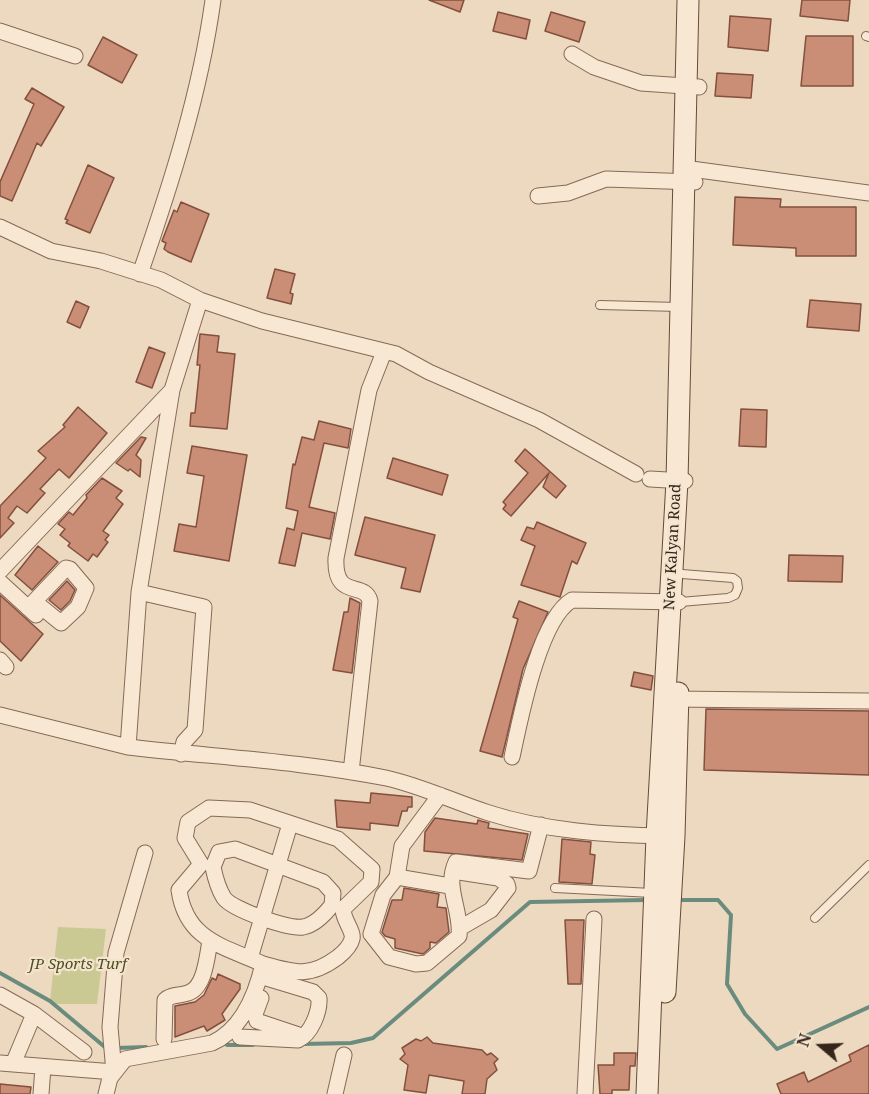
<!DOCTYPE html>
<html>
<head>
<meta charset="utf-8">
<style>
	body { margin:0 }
	#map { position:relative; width:869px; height:1094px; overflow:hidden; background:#edd9bf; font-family:"Noto Serif",serif }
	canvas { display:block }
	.north { position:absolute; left:791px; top:1016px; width:60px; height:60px; -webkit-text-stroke:4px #f4e4ce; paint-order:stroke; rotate:289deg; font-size:16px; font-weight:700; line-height:24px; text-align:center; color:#34251c }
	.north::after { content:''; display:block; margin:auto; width:21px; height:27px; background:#34251c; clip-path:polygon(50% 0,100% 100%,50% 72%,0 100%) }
</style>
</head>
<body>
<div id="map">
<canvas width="869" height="1094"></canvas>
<div class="north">N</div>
</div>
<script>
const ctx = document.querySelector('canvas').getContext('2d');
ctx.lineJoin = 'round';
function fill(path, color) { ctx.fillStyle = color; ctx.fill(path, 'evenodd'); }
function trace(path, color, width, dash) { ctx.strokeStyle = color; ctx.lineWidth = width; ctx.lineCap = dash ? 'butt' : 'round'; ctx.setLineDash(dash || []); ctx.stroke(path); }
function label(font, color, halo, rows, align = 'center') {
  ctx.font = font + ' "Noto Serif",serif'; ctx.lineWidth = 4.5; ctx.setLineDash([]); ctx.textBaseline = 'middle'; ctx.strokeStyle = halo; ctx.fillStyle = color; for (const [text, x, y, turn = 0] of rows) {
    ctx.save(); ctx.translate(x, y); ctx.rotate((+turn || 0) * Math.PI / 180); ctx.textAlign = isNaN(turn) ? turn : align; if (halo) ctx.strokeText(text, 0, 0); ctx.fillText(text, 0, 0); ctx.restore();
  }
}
const green = new Path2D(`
	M58,927L106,929L97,1004H53L50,1001Z`);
const stream = new Path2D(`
	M678,900H718L731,915L727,984L745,1014L777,1049L869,1007
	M0,973L50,1001L106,1048
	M303,1044L351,1043L373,1038L530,902L646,900
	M227,1045H253
	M117,1048L146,1047`);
const building = new Path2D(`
	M429,0H464L460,12Z
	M802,0H850L848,21L800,16Z
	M498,12L530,20L526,39L493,31Z
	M551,12L585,22L579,42L545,31Z
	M730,16L771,19L768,51L728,47Z
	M806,36H853V86H801Z
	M103,37L137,55L122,83L88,65Z
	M717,73L753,75L751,98L715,96Z
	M32,88L64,107L41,146L37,143L12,201L0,196V182L34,104L25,99Z
	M88,165L114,178L90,233L66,223L68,220L65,219Z
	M735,197L781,199L780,207H856V256H796V248L733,245Z
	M181,202L209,214L191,262L168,252L164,249L166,243L162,241L174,210L177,212Z
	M275,269L295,274L290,293L293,294L291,304L267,298Z
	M810,300L861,304L859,331L807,327Z
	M76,301L89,307L80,328L67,322Z
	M200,334L219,336L217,352L235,354L227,429L190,426L191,413H195L200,365H197Z
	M149,347L165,353L152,388L136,382Z
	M78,407L107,433L69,478L59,469L40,489L45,493L27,513L17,506L8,518L14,523L0,538V506L46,458L38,451L65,427L63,425Z
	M741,409L767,410L766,447L739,446Z
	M319,421L351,429L348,448L324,443L309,507L335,513L330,539L302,533L295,566L279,563L287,528L294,530L298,511L286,508L293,464L295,465L302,437L314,440Z
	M141,437L146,438L136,455L141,460L140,477L130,469L128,471L116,463Z
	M192,446L247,455L229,561L174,551L179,524L196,527L204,476L187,473Z
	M525,449L566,486L556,498L543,487L549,473L511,516L503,509L506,505L503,502L528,473L515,461Z
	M393,458L448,475L442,495L387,478Z
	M102,478L122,491L116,498L123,504L103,531L109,535L105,540L108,542L97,557L93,554L88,561L68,546L70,543L60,535L65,529L58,524L69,512L73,515L87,498L86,495Z
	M365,517L435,535L420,592L401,588L406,568L355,555Z
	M537,522L586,543L577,564L572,561L560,597L521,585L535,546L521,540L527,527L534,529Z
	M38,546L58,562L32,590L15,575Z
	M789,555L843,556L842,582L788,581Z
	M67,581L75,590L70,601L61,610L49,600Z
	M0,595L43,634L21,661L0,641Z
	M350,598L360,603L352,673L333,670L344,612H348Z
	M519,601L548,612L523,669L502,757L480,751L518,619L513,617Z
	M634,672L653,676L651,690L631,686Z
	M706,709L869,711V775L704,770Z
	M371,793L412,797V807H408L407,811H402L398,826L370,823V830L337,827L335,800L370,803Z
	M435,818L477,824L478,820L481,821L489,823L488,828L528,834L522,860L424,851L425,832Z
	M562,839L591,842L590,854L595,855L592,884L559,882Z
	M404,888L439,894L437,907L446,908L449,932L436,943L430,942V948L423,954L395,948V939L385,936L382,932L392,900H402Z
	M565,920H584L581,984H568Z
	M218,974L240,984V989L222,1014L225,1020L207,1031L204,1026L175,1037V1006L195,1002L204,995L212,978L216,980Z
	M427,1037L433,1043L482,1050L487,1055L491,1053L498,1059L494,1063L497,1070L487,1079L485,1094H462L464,1081L429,1075L426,1093L404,1090L408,1065L400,1059L405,1054L402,1048L416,1039L421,1041Z
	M869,1045V1094H781L777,1084L804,1072L808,1082L851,1061L849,1055Z
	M614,1053H636L635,1066H630L629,1090H612V1094H600L598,1065H614Z
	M0,1084L31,1087L30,1094H0Z`);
const lane = new Path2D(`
	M866,36L869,37
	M600,305L679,307
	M680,602L728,598L735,595L738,588L737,581L733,578L682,574
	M555,888L652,893
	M815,918L869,865`);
const street = new Path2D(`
	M0,31L75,56
	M572,54L594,67L641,83L699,87
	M684,168L869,193
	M538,196L568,193L606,179L695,182
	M0,227L51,251L101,261L161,280L200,300L262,321L396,354L429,372L539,420L636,474
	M140,274C171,184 200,94 213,0
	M650,479L685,481
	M0,571L172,390L200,300
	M0,582L36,615
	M139,592L204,607L195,730L184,742L181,754
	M28,608L66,568L70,569L86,588L78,607L61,623L35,602
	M0,660L6,667
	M670,699L869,701
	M0,715L128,747L139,592L172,390
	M128,747C213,757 301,761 386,778C422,786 454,802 489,813C545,831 607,835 665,836
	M512,757C520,720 539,619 572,600L679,602
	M351,772L370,601C365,580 334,601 336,558L369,390L384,352
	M440,795L402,846L397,877L383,895L371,934L389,957L416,964L427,963L459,936C462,910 444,888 456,862L529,871L541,825
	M235,849L323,882L333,893L332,905C325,914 314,925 303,927C288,929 233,910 224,898C219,890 215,877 213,867L219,852Z
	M453,871L498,878L507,884L508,888L491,910L460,928
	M397,877L450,886
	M250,958L290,824
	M0,995L34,1014L13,1064
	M261,998L255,1014L257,1021L302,1036
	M34,1014L84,1052
	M240,1037L298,1040C311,1034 320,1012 319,998L313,992L260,976
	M164,1039L165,1000C171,994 180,996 188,993C205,988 207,956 210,941
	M0,1063L114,1072L110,1027L116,953L145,853
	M41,1094L43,1067
	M106,1094L110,1078L125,1059L212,1043C243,1029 256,994 263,964C223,946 186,940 179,890L201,864L185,838L188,822L209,808L250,810L338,839L372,869L371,882L343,909C343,920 354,931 352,939C350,947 343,953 338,957C310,978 295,973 263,964
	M335,1094L344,1055
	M585,1094L594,919`);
const secondary = new Path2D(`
	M665,992L674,836L678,693
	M647,1094L657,836L677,481L688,0`);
const streetNames = [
	["New Kalyan Road",673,547,-87]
];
const parkNames = [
	["JP Sports Turf",78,965]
];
fill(green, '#cac994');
trace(stream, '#6a8c7f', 4);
fill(building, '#ca8d75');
trace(building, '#83503e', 1.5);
trace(lane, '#856a58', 10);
trace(street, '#856a58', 17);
trace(secondary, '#664b3b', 23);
trace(lane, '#f8e7d2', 8);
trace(street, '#f8e7d2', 15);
trace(secondary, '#f8e7d2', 21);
label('15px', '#34251c', '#f4e4ce', streetNames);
label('italic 15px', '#4b5123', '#f4e4ce', parkNames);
</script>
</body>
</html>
